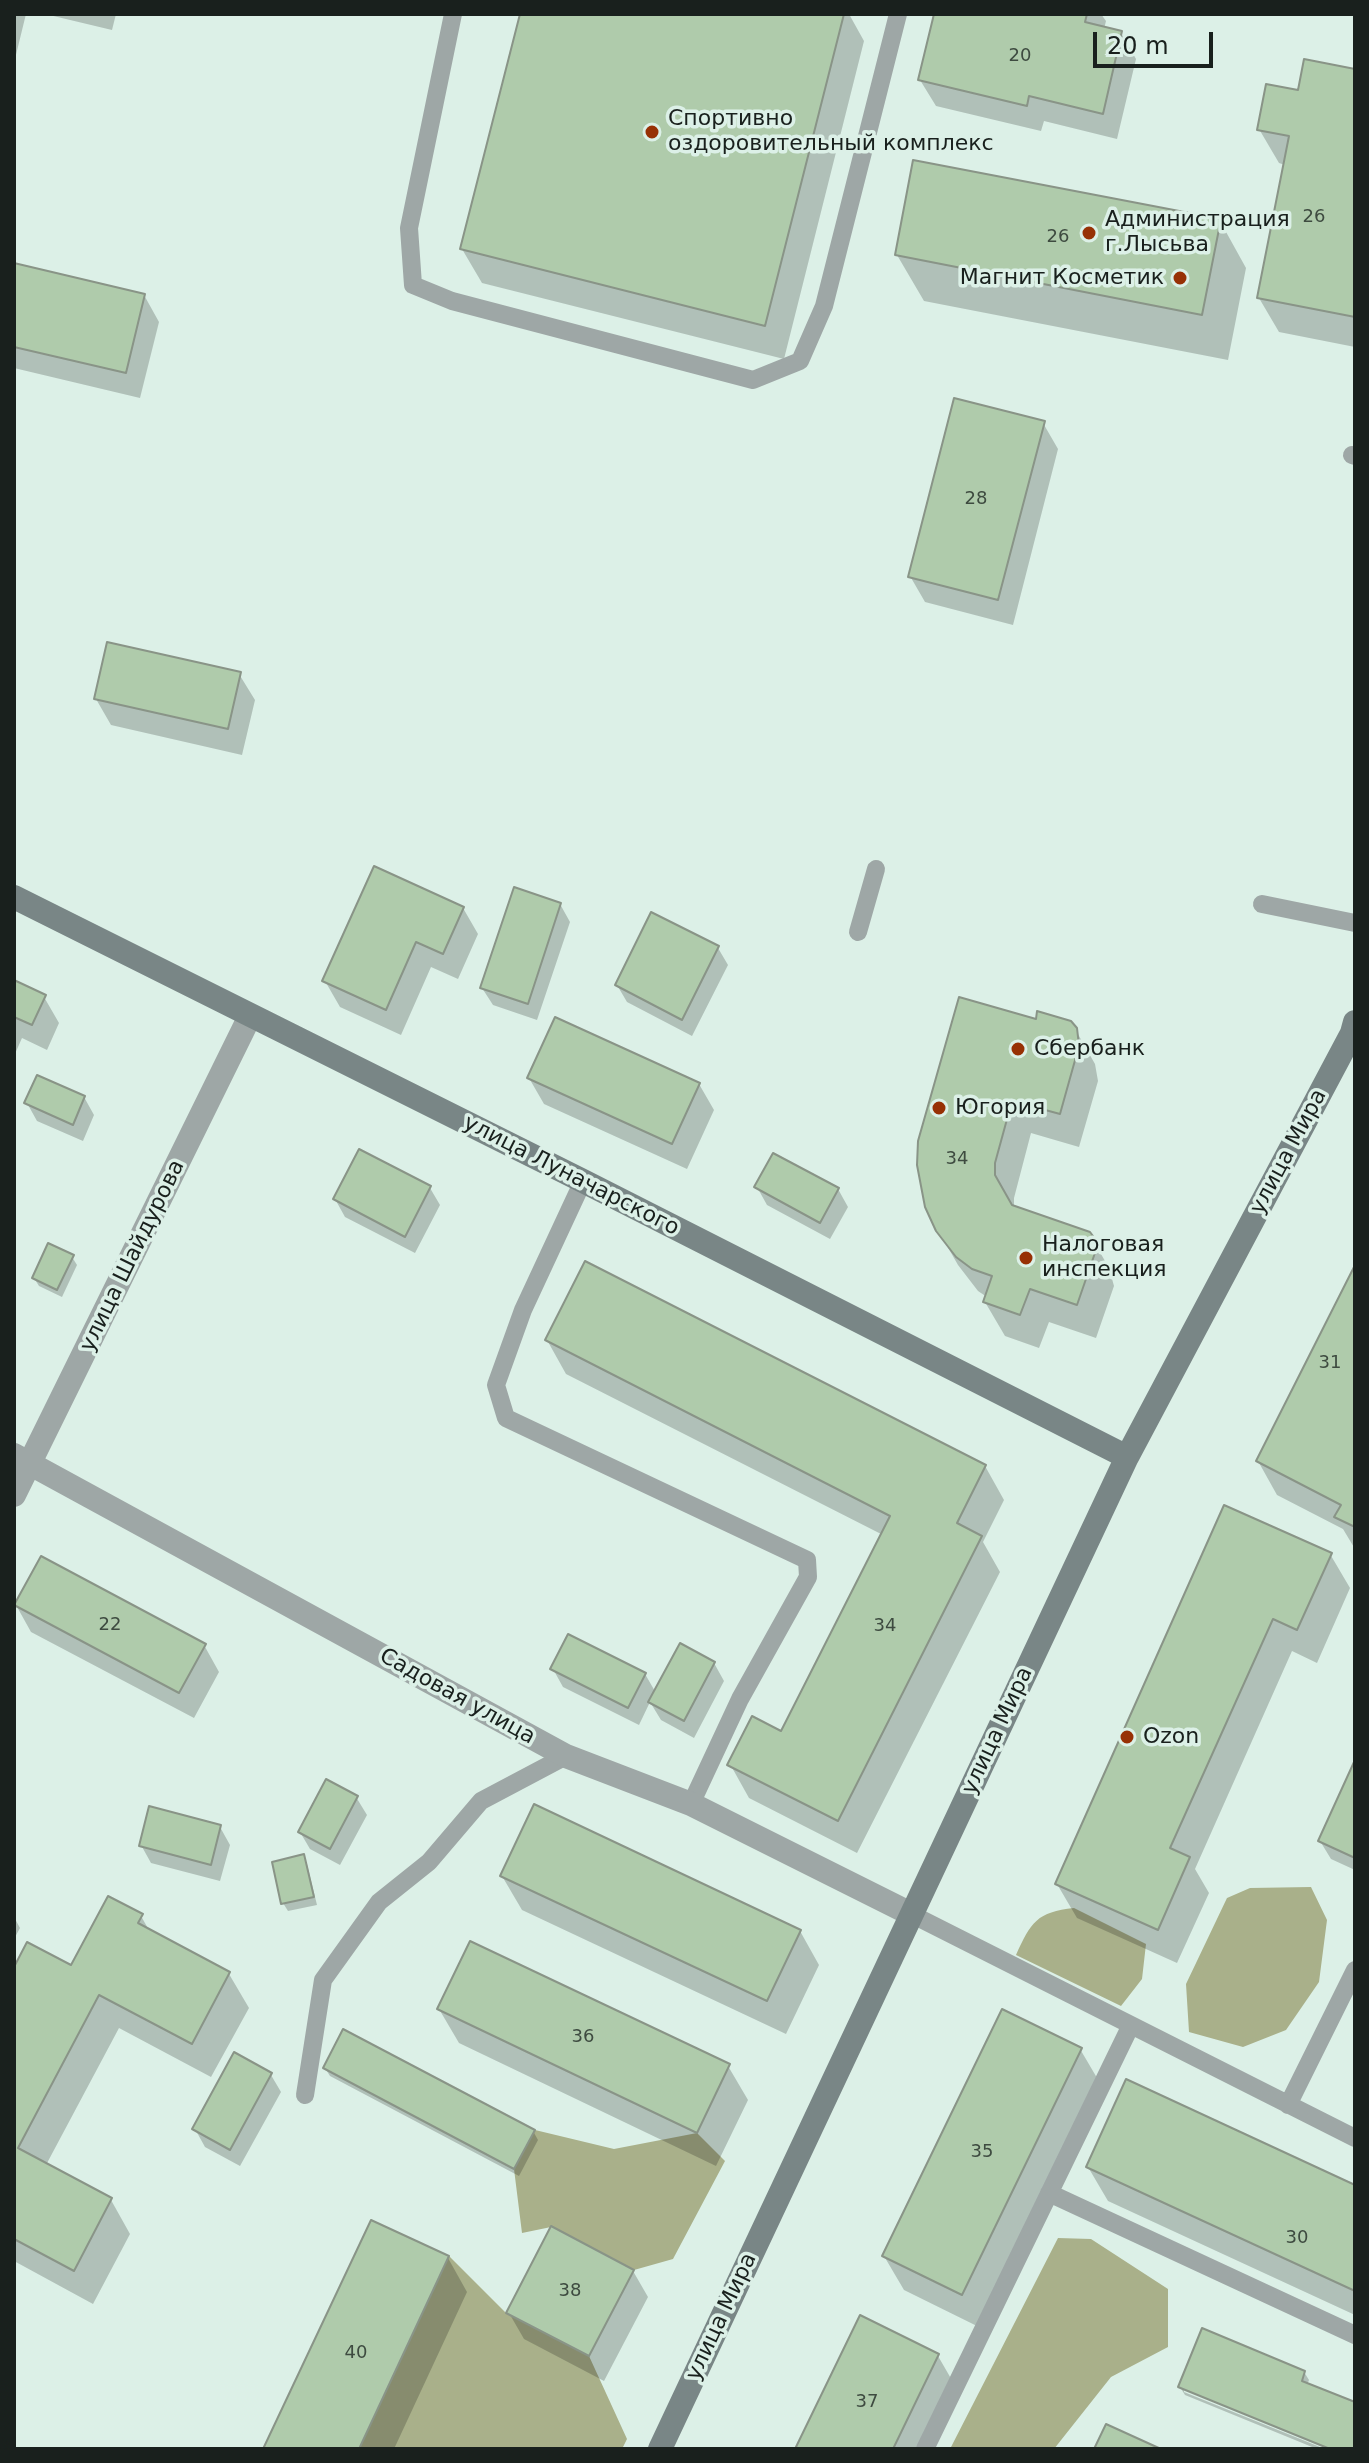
<!DOCTYPE html>
<html>
<head>
<meta charset="utf-8">
<style>
	body { margin:0 }
	#map { position:relative; width:1369px; height:2463px; overflow:hidden; background:#dcf0e7; font-family:"DejaVu Sans",sans-serif }
	canvas { display:block }
	.frame { position:absolute; inset:0; border:16px solid #19201d; pointer-events:none }
	.scale { position:absolute; left:1093px; top:32px; width:120px; height:36px; box-sizing:border-box; border:4px solid #19201d; border-top:0; padding-left:10px; font-size:24px; line-height:28px; white-space:nowrap; color:#19201d; -webkit-text-stroke:6px #dcf0e7; paint-order:stroke }
</style>
</head>
<body>
<div id="map">
<canvas width="1369" height="2463"></canvas>
<div class="frame"></div>
<div class="scale">20 m</div>
</div>
<script>
const ctx = document.querySelector('canvas').getContext('2d');
ctx.lineJoin = 'round';
function fill(path, color) { ctx.fillStyle = color; ctx.fill(path, 'evenodd'); }
function trace(path, color, width, dash) { ctx.strokeStyle = color; ctx.lineWidth = width; ctx.lineCap = dash ? 'butt' : 'round'; ctx.setLineDash(dash || []); ctx.stroke(path); }
function label(font, color, halo, rows, align = 'center') {
  ctx.font = font + ' "DejaVu Sans",sans-serif'; ctx.lineWidth = 7; ctx.setLineDash([]); ctx.textBaseline = 'middle'; ctx.strokeStyle = halo; ctx.fillStyle = color; for (const [text, x, y, turn = 0] of rows) {
    ctx.save(); ctx.translate(x, y); ctx.rotate((+turn || 0) * Math.PI / 180); ctx.textAlign = isNaN(turn) ? turn : align; if (halo) ctx.strokeText(text, 0, 0); ctx.fillText(text, 0, 0); ctx.restore();
  }
}
const forest = new Path2D(`
	M1311,1887L1327,1920L1319,1982L1286,2030L1243,2047L1189,2032L1186,1984L1227,1898L1250,1888Z
	M1074,1908L1146,1944L1142,1979L1121,2006L1016,1955C1031,1922 1037,1912 1074,1908Z
	M535,2130L614,2149L697,2133L725,2161L673,2259L634,2270L551,2227L522,2233L514,2169Z
	M1058,2238L1091,2239L1168,2289V2347L1111,2377L1054,2449H950Z
	M449,2256L506,2313L589,2356L627,2439L622,2449H359Z`);
const shadow = new Path2D(`
	M14,14H26L14,63Z
	M45,14H116L112,30Z
	M522,14H849L864,41L784,359L482,283L462,249Z
	M936,14H1101L1106,21L1104,29L1121,33L1136,59L1117,139L1044,121L1041,131L936,106L920,80Z
	M1355,71V347L1279,332L1259,298L1285,165L1279,163L1259,129L1300,93Z
	M1220,221L1246,268L1228,360L924,301L897,255Z
	M14,265L144,295L159,322L140,398L14,368Z
	M1043,423L1058,449L1013,625L925,602L910,576Z
	M239,674L255,700L242,755L111,725L96,699Z
	M560,904L570,922L537,1020L493,1005L482,988Z
	M463,908L478,934L458,979L431,967L401,1035L340,1007L325,981Z
	M718,948L728,965L692,1036L627,1002L617,985Z
	M14,982L44,997L59,1023L47,1050L22,1038L14,1056Z
	M1075,1029L1095,1064L1098,1081L1079,1147L1031,1133L1014,1198V1207L1089,1233L1109,1268L1114,1286L1096,1338L1049,1322L1039,1348L1005,1336L985,1302L987,1297L978,1291L958,1265L938,1230L922,1191Z
	M529,1078L699,1084L714,1110L687,1169L544,1104Z
	M84,1097L94,1115L83,1141L37,1121L27,1103Z
	M757,1187L838,1189L848,1207L830,1239L767,1205Z
	M430,1188L440,1205L415,1253L345,1217L335,1199Z
	M72,1257L77,1265L62,1297L39,1286L34,1278Z
	M1355,1270V1549L1343,1529L1277,1495L1258,1461Z
	M547,1340L985,1466L1004,1500L983,1542L1000,1572L857,1853L749,1798L730,1764L781,1733L883,1535L566,1374Z
	M1225,1508L1330,1554L1350,1588L1317,1663L1292,1651L1195,1869L1209,1893L1177,1963L1077,1918L1057,1884Z
	M16,1605L204,1645L219,1672L194,1718L31,1632Z
	M714,1663L724,1681L694,1738L661,1720L650,1702L639,1725L563,1687L553,1669L645,1674L656,1693Z
	M1355,1765V1870L1331,1859L1320,1841Z
	M356,1797L367,1815L340,1865L310,1849L300,1832Z
	M220,1827L230,1845L220,1881L151,1863L141,1845Z
	M303,1856L307,1864L317,1905L288,1911L283,1903Z
	M502,1876L800,1931L819,1965L786,2034L522,1910Z
	M141,1916L150,1932L229,1974L249,2008L211,2077L119,2028L46,2165L111,2200L130,2234L93,2304L14,2261V1971L71,1968Z
	M14,1917L20,1928L14,1939Z
	M439,2009L728,2066L748,2100L716,2166L459,2043Z
	M1080,2049L1100,2083L981,2328L904,2290L884,2256Z
	M325,2068L533,2131L538,2140L519,2176L330,2076Z
	M271,2075L281,2092L240,2166L205,2147L195,2129Z
	M1088,2167L1355,2187V2315L1108,2201Z
	M448,2258L467,2292L394,2449H266Z
	M633,2271L648,2297L604,2381L524,2339L509,2313Z
	M938,2356L953,2382L920,2449H797Z
	M1304,2372L1309,2380L1307,2385L1355,2404V2449H1335L1184,2388V2392L1325,2449H1317L1185,2395L1180,2387Z`);
const building = new Path2D(`
	M520,14H844L765,326L460,249Z
	M934,14H1087L1085,22L1122,31L1103,114L1029,96L1027,106L918,80Z
	M1304,59L1355,69V317L1257,298L1289,136L1257,130L1266,84L1298,90Z
	M913,160L1221,219L1202,315L895,255Z
	M14,263L145,294L126,373L14,347Z
	M954,398L1045,421L998,600L908,577Z
	M107,642L241,672L228,729L94,699Z
	M374,866L464,907L443,954L416,942L386,1010L322,981Z
	M514,887L561,903L528,1004L480,988Z
	M651,912L719,946L682,1020L615,985Z
	M14,980L46,995L32,1025L14,1017Z
	M959,997L1036,1019L1037,1011L1071,1021L1077,1028L1079,1046L1060,1114L1012,1101L995,1163V1175L1012,1205L1090,1232L1093,1236L1096,1250L1077,1305L1030,1289L1020,1315L983,1302L992,1276L972,1269L956,1257L936,1231L925,1207L917,1165L918,1141Z
	M555,1017L700,1083L672,1144L527,1078Z
	M37,1075L85,1096L73,1125L24,1103Z
	M359,1149L431,1186L405,1237L333,1199Z
	M773,1153L839,1188L820,1223L754,1187Z
	M48,1243L74,1255L57,1290L32,1278Z
	M585,1261L986,1465L957,1523L982,1536L838,1821L727,1765L752,1716L781,1731L890,1516L545,1340Z
	M1355,1265V1527L1334,1517L1341,1505L1256,1461Z
	M1224,1505L1332,1553L1297,1630L1273,1619L1170,1848L1190,1857L1158,1930L1055,1884Z
	M41,1556L206,1644L179,1693L14,1605Z
	M568,1634L646,1673L628,1708L550,1669Z
	M680,1643L715,1662L684,1721L648,1702Z
	M1354,1762L1355,1763V1858L1318,1841Z
	M326,1779L358,1796L330,1849L298,1832Z
	M534,1804L801,1930L767,2001L500,1876Z
	M149,1806L221,1825L211,1865L139,1846Z
	M304,1854L314,1897L281,1904L272,1862Z
	M108,1896L143,1914L138,1923L230,1972L192,2044L99,1995L18,2148L112,2198L74,2271L14,2239V1967L27,1942L71,1965Z
	M470,1941L730,2064L697,2133L437,2009Z
	M1002,2009L1082,2048L962,2295L882,2256Z
	M343,2029L535,2130L514,2169L323,2068Z
	M234,2052L272,2073L230,2150L192,2129Z
	M1126,2079L1355,2185V2291L1086,2167Z
	M371,2220L449,2256L359,2449H263Z
	M551,2226L634,2270L589,2356L506,2313Z
	M860,2315L939,2354L893,2449H795Z
	M1202,2328L1305,2371L1302,2381L1355,2402V2449H1330L1178,2387Z
	M1106,2424L1161,2449H1094Z`);
const lane = new Path2D(`
	M453,14L409,228L413,285L452,301L753,380L800,361L824,306L898,14
	M1352,455L1355,456
	M1262,904L1355,923
	M858,932L876,869
	M583,1181L523,1310L496,1385L506,1418L807,1560L808,1577L740,1699L691,1804
	M911,1914L1355,2138
	M305,2095L323,1980L379,1902L429,1862L481,1801L566,1756
	M1288,2105L1355,1970
	M1049,2193L1355,2335
	M925,2449L1130,2027`);
const street = new Path2D(`
	M14,1455L566,1756L691,1804L911,1914
	M14,1495L250,1016`);
const secondary = new Path2D(`
	M14,897L583,1181L1127,1457
	M660,2449L1127,1457L1352,1033L1355,1022`);
const markers = [
	[652,132,8,"#973105"],
	[1089,233,8,"#973105"],
	[1180,278,8,"#973105"],
	[1018,1049,8,"#973105"],
	[939,1108,8,"#973105"],
	[1026,1258,8,"#973105"],
	[1127,1737,8,"#973105"]
];
const numberNames = [
	["20",1020,56],
	["26",1314,217],
	["26",1058,237],
	["28",976,499],
	["34",957,1159],
	["31",1330,1363],
	["22",110,1625],
	["34",885,1626],
	["36",583,2037],
	["35",982,2152],
	["30",1297,2238],
	["38",570,2291],
	["40",356,2353],
	["37",867,2402]
];
const poiNames = [
	["Спортивно",668,119],
	["оздоровительный комплекс",668,144],
	["Администрация",1105,220],
	["г.Лысьва",1105,245],
	["Магнит Косметик",1164,278,"right"],
	["Сбербанк",1034,1049],
	["Югория",955,1108],
	["Налоговая",1042,1245],
	["инспекция",1042,1270],
	["Ozon",1143,1737]
];
const streetNames = [
	["улица Мира",1289,1152,-62],
	["улица Луначарского",571,1176,27],
	["улица Шайдурова",133,1256,-64],
	["Садовая улица",457,1697,29],
	["улица Мира",998,1731,-65],
	["улица Мира",722,2317,-65]
];
fill(forest, '#a9b08a');
fill(shadow, '#0003');
fill(building, '#afcbab');
trace(building, '#899487', 2);
trace(lane, '#9ea7a6', 18);
trace(street, '#9ea7a6', 24);
trace(secondary, '#798686', 24);
for (const [x, y, r, color] of markers) { const dot = new Path2D(); dot.arc(x, y, r, 0, 2 * Math.PI); ctx.fillStyle = color; ctx.fill(dot); trace(dot, '#dcf0e7', 3); }
label('18px', '#3e4b40', null, numberNames);
label('22px', '#19201d', '#dcf0e7', poiNames, 'left');
label('22px', '#19201d', '#dcf0e7', streetNames);
</script>
</body>
</html>
